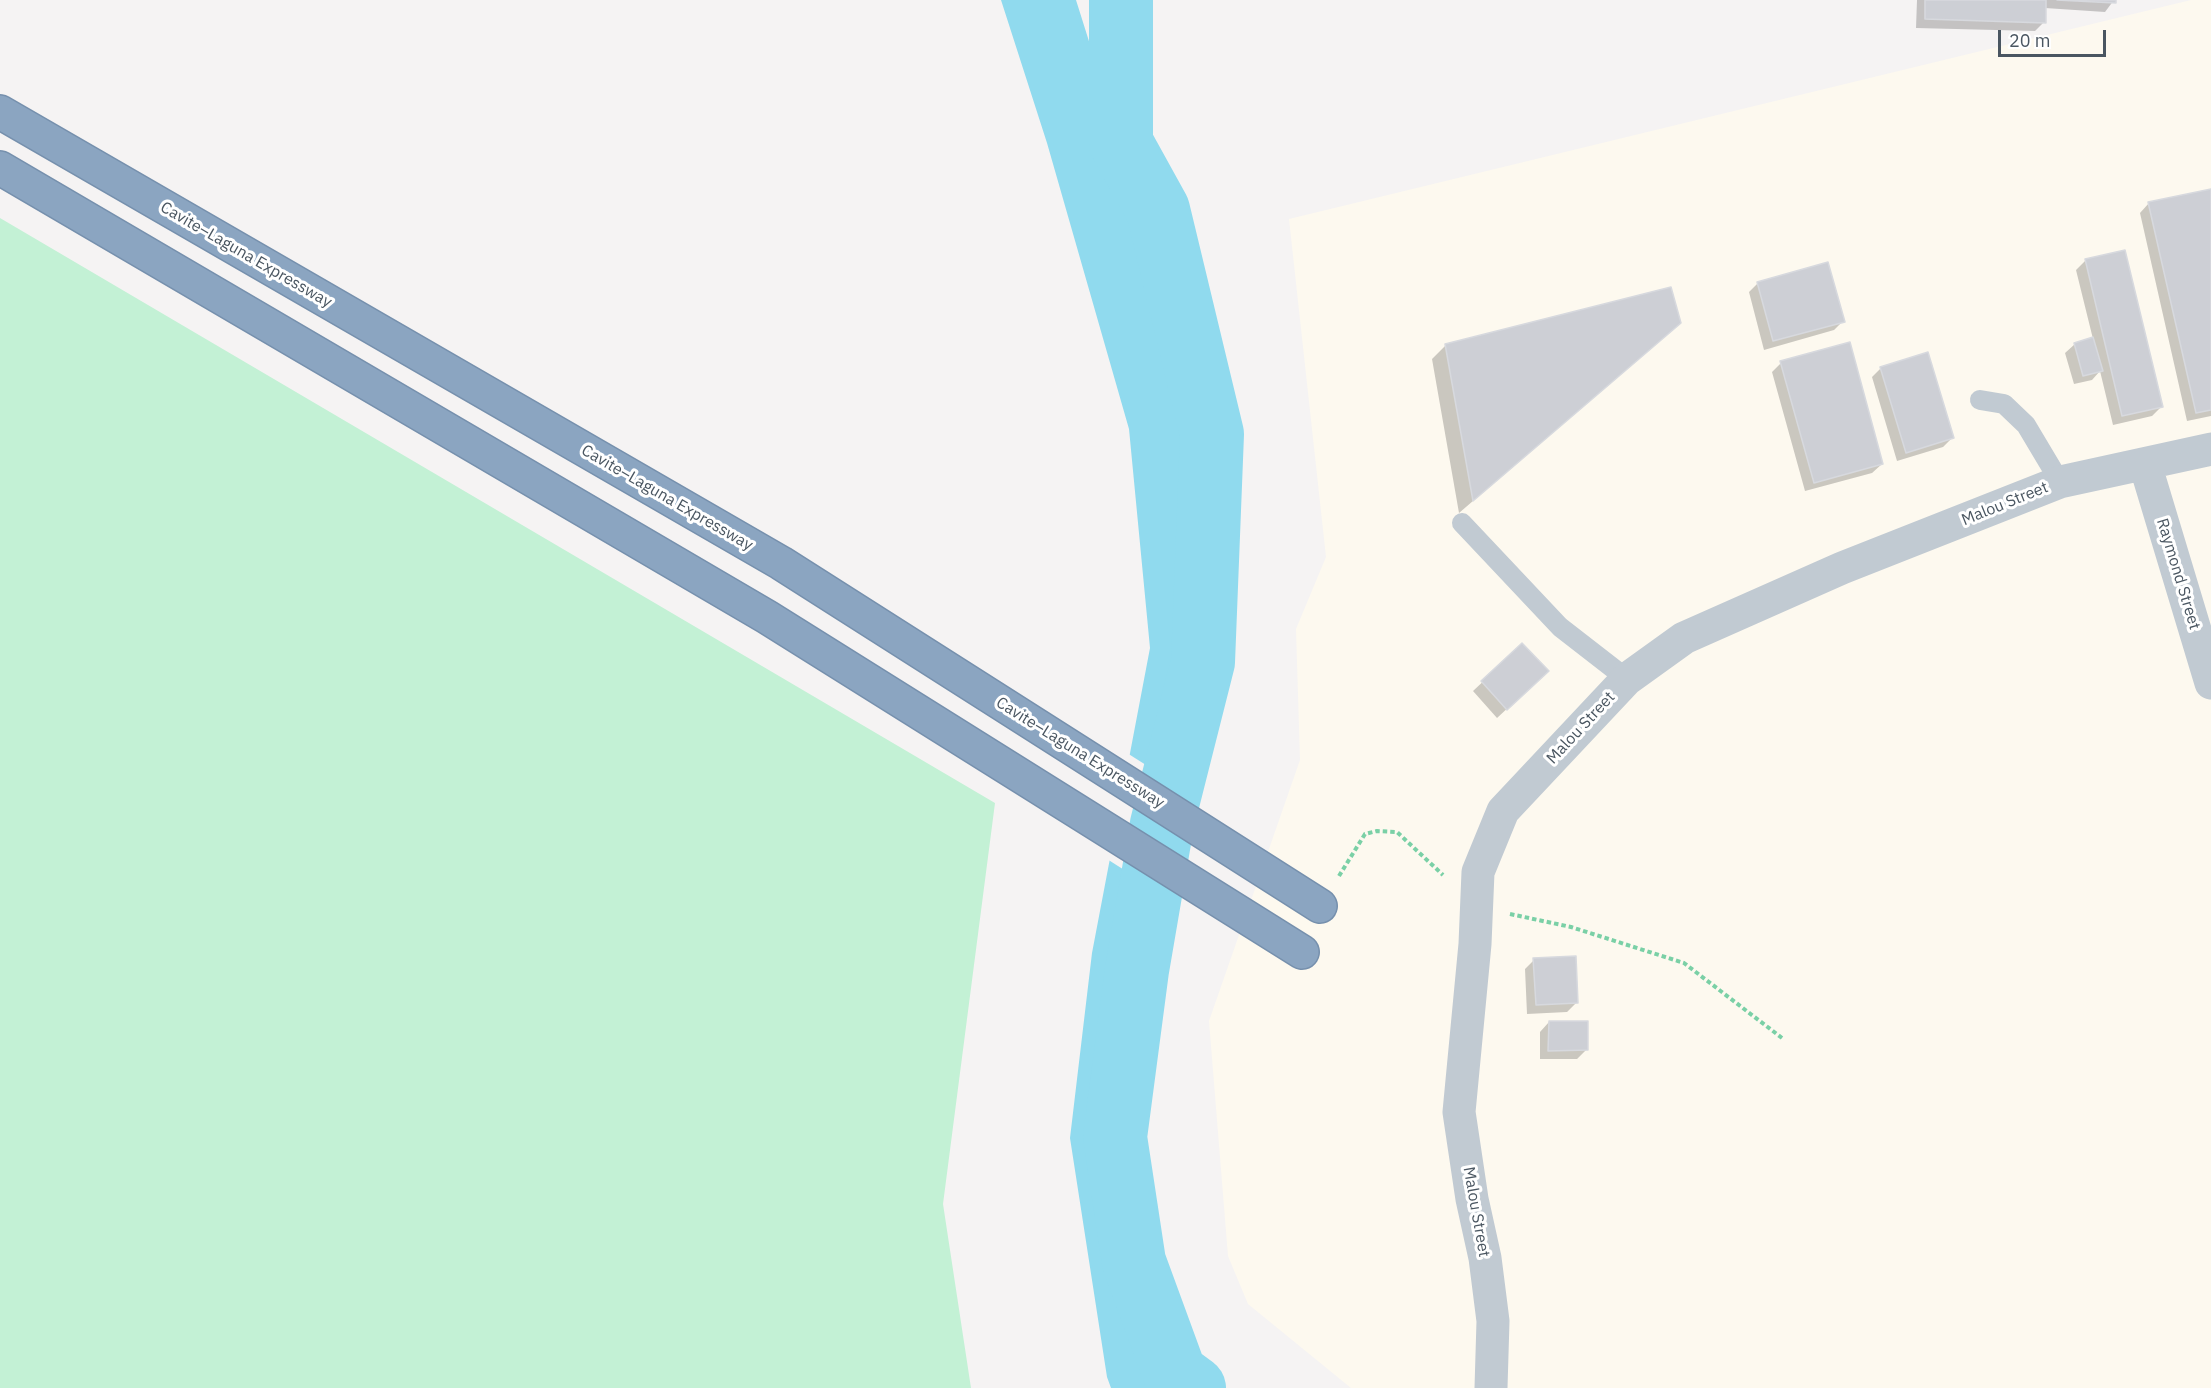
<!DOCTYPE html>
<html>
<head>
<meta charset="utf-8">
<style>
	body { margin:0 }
	#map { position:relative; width:2211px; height:1388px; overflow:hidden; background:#f5f3f3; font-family:"IBM Plex Sans",sans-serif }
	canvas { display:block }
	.scale { position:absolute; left:1998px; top:30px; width:108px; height:27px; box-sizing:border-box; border:3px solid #4a5661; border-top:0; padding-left:8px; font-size:18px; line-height:21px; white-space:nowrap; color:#4a5661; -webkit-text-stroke:4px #fff; paint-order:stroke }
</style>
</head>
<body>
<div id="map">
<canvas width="2211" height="1388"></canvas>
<div class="scale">20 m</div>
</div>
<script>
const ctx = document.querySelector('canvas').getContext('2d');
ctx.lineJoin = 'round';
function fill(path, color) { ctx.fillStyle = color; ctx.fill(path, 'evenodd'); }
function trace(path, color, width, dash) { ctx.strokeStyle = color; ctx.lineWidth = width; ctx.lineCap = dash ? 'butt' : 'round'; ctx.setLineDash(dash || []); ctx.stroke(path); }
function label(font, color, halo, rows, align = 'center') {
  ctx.font = font + ' "IBM Plex Sans",sans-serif'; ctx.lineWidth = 6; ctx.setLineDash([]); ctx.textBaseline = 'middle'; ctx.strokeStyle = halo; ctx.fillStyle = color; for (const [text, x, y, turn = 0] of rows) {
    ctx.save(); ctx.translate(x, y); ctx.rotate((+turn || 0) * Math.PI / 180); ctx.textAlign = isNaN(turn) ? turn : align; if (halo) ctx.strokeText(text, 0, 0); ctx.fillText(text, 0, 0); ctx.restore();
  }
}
const commercial = new Path2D(`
	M2191,0H2211V1388H1351L1248,1304L1228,1256L1209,1021L1300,760L1296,629L1326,557L1289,219Z`);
const green = new Path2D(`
	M0,218L995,803L943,1204L971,1388H0Z`);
const water = new Path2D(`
	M1001,0H1076L1121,143L1158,210L1212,434L1203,662L1162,824L1137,970L1115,1137L1134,1262L1175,1374L1194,1388H1111L1107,1377L1070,1138L1092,953L1150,648L1129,429L1047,143Z`);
const pier = new Path2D(`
	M1127,753L1176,784L1154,889L1107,859Z`);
const shadow = new Path2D(`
	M1917,0H2114L2105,12L2045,8L2044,22L2035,31L1916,28Z
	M2211,190V416L2187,421L2140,213L2149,203Z
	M2124,252L2161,407L2152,416L2113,425L2100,371L2092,380L2074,384L2065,353L2075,344L2093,339L2076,270L2085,261Z
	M1758,283L1843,321L1834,330L1764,350L1749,292Z
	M1665,336L1459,513L1432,359L1446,345Z
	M1781,363L1882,464L1872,473L1805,491L1772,372Z
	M1881,368L1952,438L1943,447L1897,461L1872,377Z
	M1522,645L1538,680L1497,718L1473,691Z
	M1534,960L1576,1003L1567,1012L1527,1014L1525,969Z
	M1549,1022L1586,1050L1577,1059H1540V1032Z`);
const river = new Path2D(`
	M1121,0V143L1158,210L1212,434L1203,662L1162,824L1137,970L1115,1137L1134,1262L1175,1374L1194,1388`);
const building = new Path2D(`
	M1925,0H2046V23L1925,19Z
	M2057,0H2116V3Z
	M2211,189V410L2196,413L2148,202Z
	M2125,250L2163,407L2122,416L2085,259Z
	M1828,262L1845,322L1773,341L1757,282Z
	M1671,287L1681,323L1473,501L1445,344Z
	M2093,337L2103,371L2083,376L2074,343Z
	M1850,342L1883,464L1814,483L1780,361Z
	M1928,352L1954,438L1906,453L1880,367Z
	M1522,643L1549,671L1507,710L1481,681Z
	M1576,956L1578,1003L1536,1005L1533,958Z
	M1549,1021H1588V1050L1548,1051Z`);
const path = new Path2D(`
	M1339,876L1365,834L1377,831L1397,832L1443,875
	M1510,914L1571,927L1684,963L1782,1038`);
const lane = new Path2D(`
	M1980,400L2004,404L2026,425L2060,482
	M1462,523L1560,627L1627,679`);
const street = new Path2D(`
	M2145,464L2211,683
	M1491,1388L1493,1321L1485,1258L1472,1199L1459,1112L1475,944L1478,872L1503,811L1627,679L1684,638L1842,568L2060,482L2211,449`);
const highway = new Path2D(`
	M0,112L781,563L1320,906
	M0,168L767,617L1302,952`);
const streetNames = [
	["Cavite–Laguna Expressway",246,255,30],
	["Cavite–Laguna Expressway",667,498,30],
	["Malou Street",2005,504,-22],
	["Raymond Street",2178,574,73],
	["Malou Street",1581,728,-47],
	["Cavite–Laguna Expressway",1080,753,32],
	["Malou Street",1476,1212,80]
];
fill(commercial, '#fdf9ef');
fill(green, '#c3f1d5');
fill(water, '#90daee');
fill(pier, '#f5f3f3');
fill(shadow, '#0003');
trace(river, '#90daee', 64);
fill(building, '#cdcfd5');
trace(building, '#d7d9de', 1.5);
trace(highway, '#7690ad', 36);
trace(path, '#7ad0a6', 4, [4.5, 3]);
trace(lane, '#c1cad2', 20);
trace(street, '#c1cad2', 33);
trace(highway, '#8ba5c1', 33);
label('16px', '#4a5661', '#fff', streetNames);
</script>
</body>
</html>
